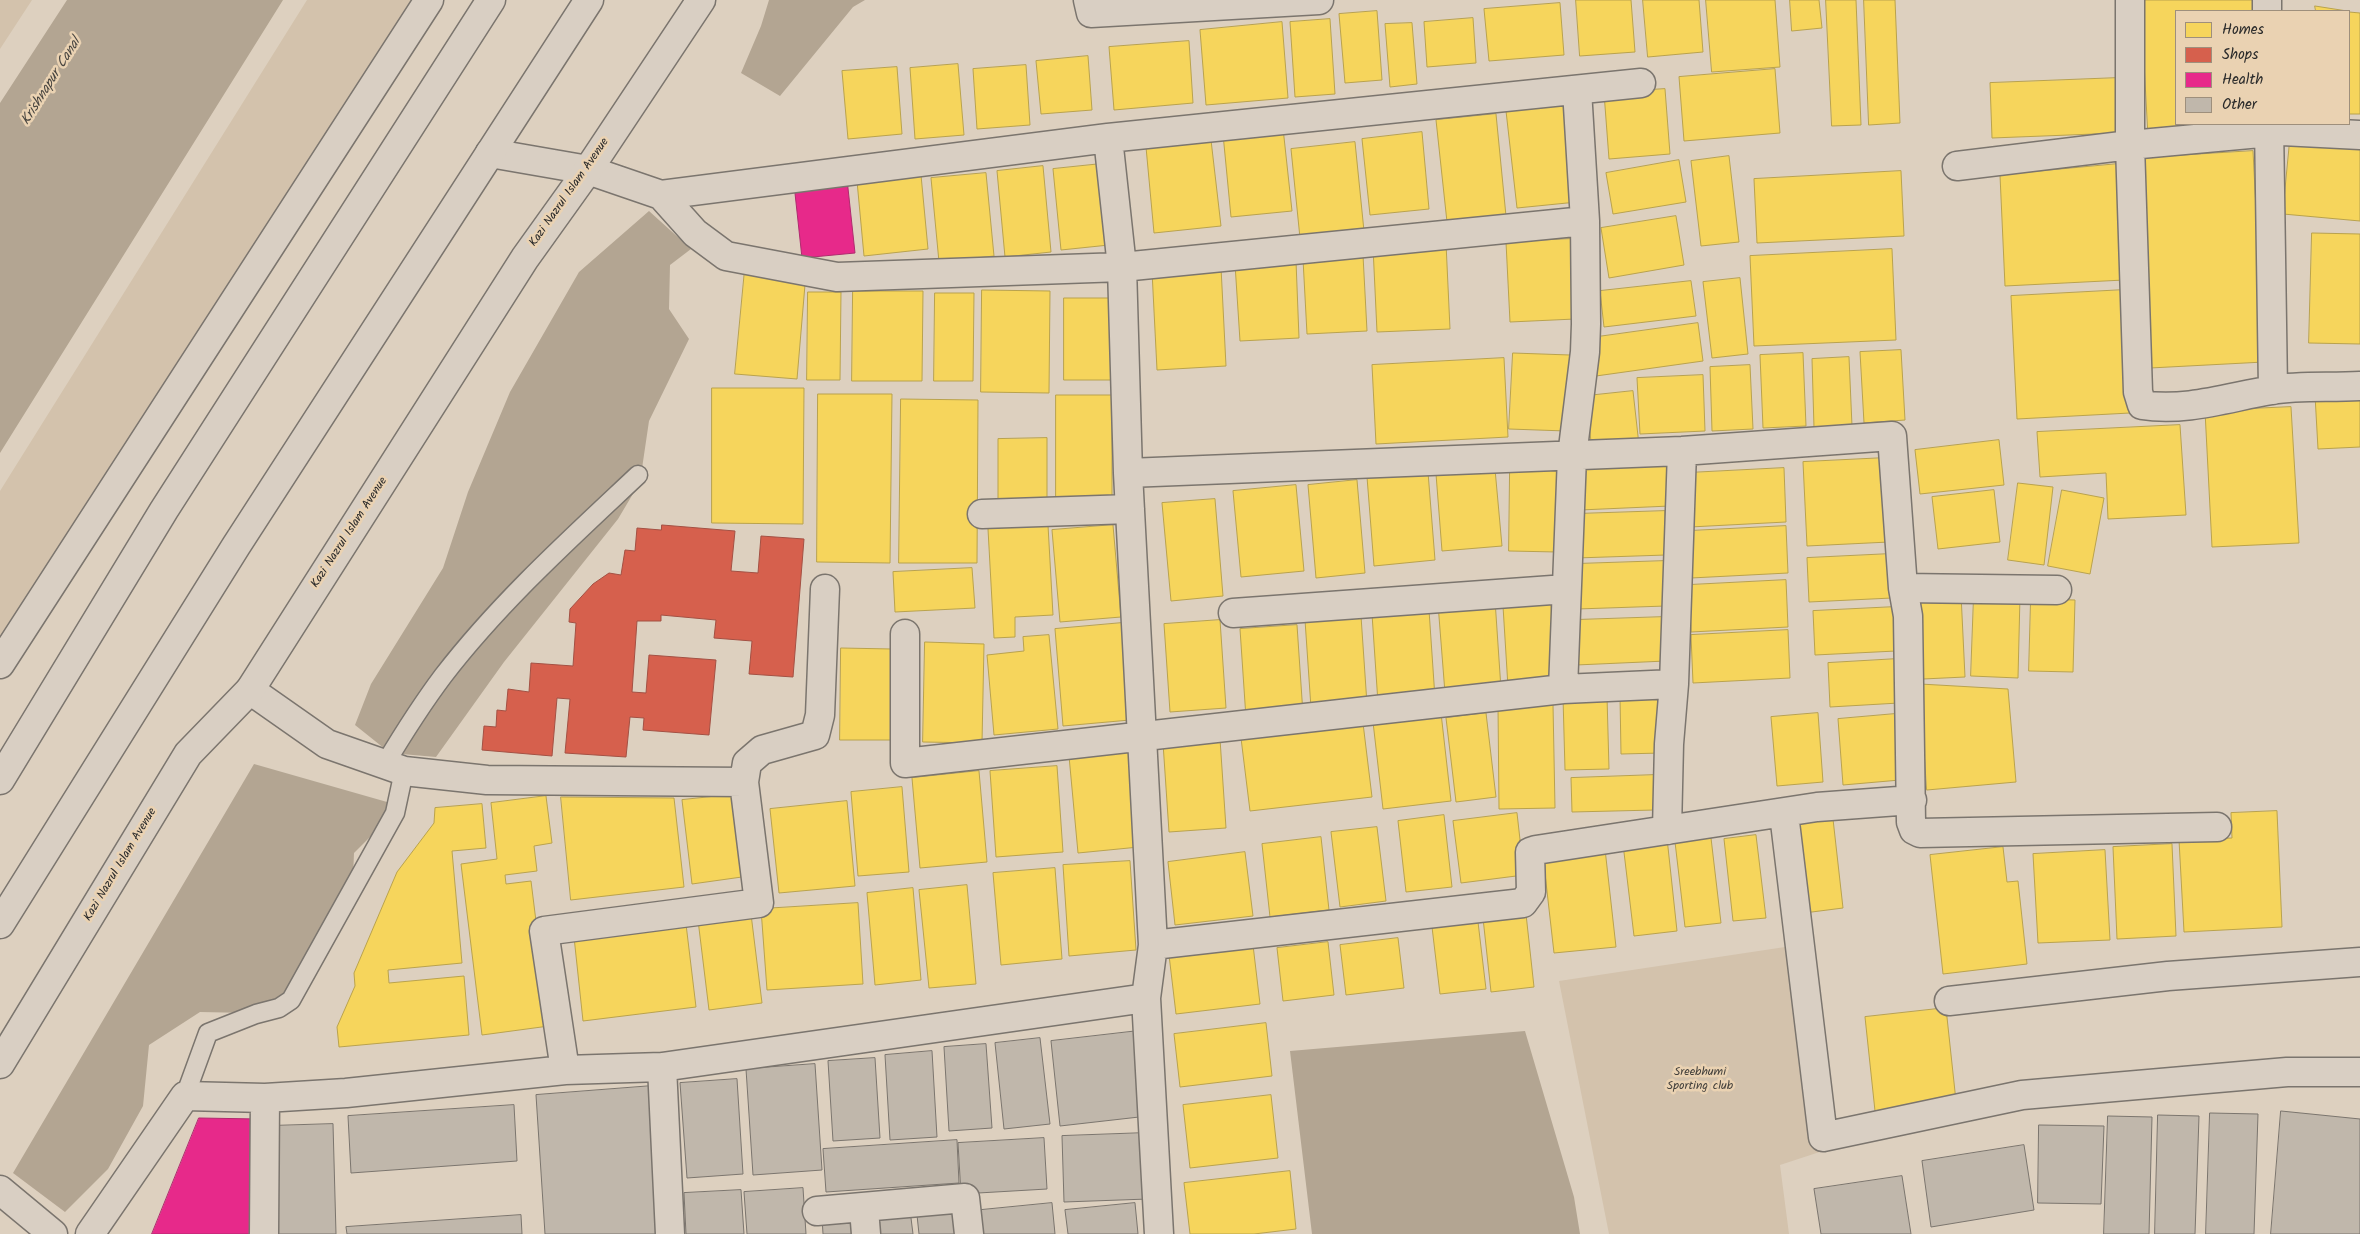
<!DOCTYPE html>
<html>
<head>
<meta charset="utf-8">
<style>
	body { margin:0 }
	#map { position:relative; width:2360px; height:1234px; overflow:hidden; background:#ddd0bf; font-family:Kalam,sans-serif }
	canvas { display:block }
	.legend { position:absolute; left:2175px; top:10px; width:175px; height:115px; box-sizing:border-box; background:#ead2b2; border:1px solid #9e8f7c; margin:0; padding:6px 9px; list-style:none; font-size:15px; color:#2b2b2b }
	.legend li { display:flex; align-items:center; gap:10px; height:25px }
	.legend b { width:25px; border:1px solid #9e8f7c }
</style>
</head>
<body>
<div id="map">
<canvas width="2360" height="1234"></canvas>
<ul class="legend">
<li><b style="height:14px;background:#f6d55c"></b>Homes</li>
<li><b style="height:14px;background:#d6604d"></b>Shops</li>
<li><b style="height:14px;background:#e7298a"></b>Health</li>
<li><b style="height:14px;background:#c0b7ab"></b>Other</li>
</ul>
</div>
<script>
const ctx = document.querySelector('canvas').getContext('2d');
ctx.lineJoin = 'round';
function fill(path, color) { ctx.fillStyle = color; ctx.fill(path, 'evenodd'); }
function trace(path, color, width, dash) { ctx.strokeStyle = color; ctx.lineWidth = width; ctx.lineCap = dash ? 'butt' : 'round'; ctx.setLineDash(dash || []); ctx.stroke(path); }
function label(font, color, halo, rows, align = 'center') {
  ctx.font = font + ' Kalam,sans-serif'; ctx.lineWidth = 5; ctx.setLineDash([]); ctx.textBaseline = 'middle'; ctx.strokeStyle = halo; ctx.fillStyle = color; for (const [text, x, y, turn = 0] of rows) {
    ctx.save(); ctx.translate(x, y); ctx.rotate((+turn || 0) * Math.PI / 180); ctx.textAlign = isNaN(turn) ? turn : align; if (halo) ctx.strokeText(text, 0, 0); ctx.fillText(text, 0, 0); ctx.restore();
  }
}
const green = new Path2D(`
	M0,0H32L0,49Z
	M307,0H438L0,674V491Z
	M1805,944L1841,1145L1780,1165L1789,1234H1609L1559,981Z`);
const water = new Path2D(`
	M67,0H283L0,453V103Z
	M769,0H865L853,7L780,96L741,73L761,26Z
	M649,211L691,249L670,265L669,309L689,339L649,421L640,482L618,519L504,662L436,757L390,753L355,725L371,684L443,568L468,492L510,392L579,272Z
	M254,764L401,806L354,853L353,877L326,919L319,953L286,1007L249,1013L200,1012L149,1045L143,1106L108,1169L65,1212L13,1173Z
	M1525,1031L1574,1197L1580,1234H1312L1290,1051Z`);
const homes = new Path2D(`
	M1576,0H1631L1635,52L1580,56Z
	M1643,0H1699L1703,52L1648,57Z
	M1706,0H1775L1780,67L1712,72Z
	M1790,0H1819L1822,28L1792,31Z
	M1826,0H1856L1861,125L1832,126Z
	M1864,0H1895L1900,123L1869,125Z
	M2141,0H2255V11H2176V124H2232L2148,129Z
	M1560,3L1564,55L1489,61L1484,9Z
	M2315,6L2347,11H2316Z
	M1377,11L1382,80L1345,83L1339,14Z
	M2349,12L2360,13V114H2349Z
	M1473,18L1476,63L1427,67L1424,22Z
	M1330,19L1335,94L1295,97L1290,22Z
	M1282,22L1288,98L1206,105L1200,30Z
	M1412,23L1417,84L1390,87L1385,24Z
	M1189,41L1193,103L1114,110L1109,47Z
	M1088,56L1092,110L1041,114L1036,61Z
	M958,64L964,135L915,139L910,68Z
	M1026,65L1030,125L977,129L973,69Z
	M897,67L902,134L848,139L842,71Z
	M1775,69L1780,133L1684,141L1679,77Z
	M2118,78L2120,133L1992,138L1990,83Z
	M1665,89L1670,154L1609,159L1604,93Z
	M1567,105L1577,202L1517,208L1506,111Z
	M1496,114L1506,216L1447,222L1436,120Z
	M1283,128L1292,211L1231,217L1223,134Z
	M1422,132L1429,209L1370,215L1362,139Z
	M1211,140L1221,226L1154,233L1146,147Z
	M2290,141L2360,147V221L2283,214Z
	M1355,142L1364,231L1300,238L1291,149Z
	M2253,151L2264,362L2150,368L2140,158Z
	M1729,156L1739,242L1701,246L1691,161Z
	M1679,160L1686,202L1613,214L1606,173Z
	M1101,164L1109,245L1061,250L1053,169Z
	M2118,164L2124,280L2005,286L2000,175Z
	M1043,166L1051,252L1005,257L997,171Z
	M1901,171L1904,236L1757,243L1754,179Z
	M986,173L994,256L939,262L931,178Z
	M921,175L928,249L864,256L857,181Z
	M1676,216L1684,265L1609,278L1601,228Z
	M2312,233L2360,234V344L2309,343Z
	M1571,239L1575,319L1510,322L1506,242Z
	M1446,243L1450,329L1377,332L1373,247Z
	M1892,249L1896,340L1754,346L1750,256Z
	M1363,255L1367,331L1307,334L1303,259Z
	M1296,261L1299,338L1240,341L1235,264Z
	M1221,267L1226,366L1157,370L1152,271Z
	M745,269L806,273L797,379L735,374Z
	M1740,278L1748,354L1712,358L1703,282Z
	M1691,281L1696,316L1604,327L1600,291Z
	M982,290L1050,291L1049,393L981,392Z
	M2124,290L2130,413L2017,419L2011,296Z
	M853,291H923L922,381H852Z
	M808,292H841L840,380H807Z
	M935,293H974L973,381H934Z
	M1064,298H1111V380H1064Z
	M1698,323L1703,361L1596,376L1590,338Z
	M1901,350L1905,420L1864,423L1860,352Z
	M1513,353L1570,355L1566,431L1509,429Z
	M1803,353L1806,426L1763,428L1760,355Z
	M1849,357L1852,426L1814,428L1812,359Z
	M1504,358L1508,437L1376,444L1372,365Z
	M1750,365L1753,429L1712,431L1710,367Z
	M1703,375L1705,431L1640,434L1637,378Z
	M712,388H804L803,524L712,523Z
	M1633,391L1639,445L1592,451L1586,396Z
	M2360,393V447L2318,449L2315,395Z
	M818,394H892L890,563L817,562Z
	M1056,395H1112V507L1056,506Z
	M901,399L978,400L977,563H899Z
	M2291,407L2299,543L2212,547L2205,411Z
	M2180,425L2186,515L2108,519L2106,473L2040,477L2037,432Z
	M1047,438V500H998V439Z
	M1999,440L2004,485L1920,494L1915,450Z
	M1885,458L1889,542L1807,546L1803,462Z
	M1668,462L1670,506L1580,510L1579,465Z
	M1784,468L1786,522L1690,527L1687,473Z
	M1495,469L1502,546L1442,551L1436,474Z
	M1510,470H1558L1557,552L1509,551Z
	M1428,472L1435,560L1374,566L1367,477Z
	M1357,480L1365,573L1316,578L1308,485Z
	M2018,483L2053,487L2044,565L2008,560Z
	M1296,485L1304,571L1241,577L1233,491Z
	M1994,490L2000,542L1938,549L1932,497Z
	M2062,490L2104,498L2090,574L2048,566Z
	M1215,499L1223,596L1171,601L1162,503Z
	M1665,511L1666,555L1576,558L1575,514Z
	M1048,525L1053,615L1015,617V637L994,638L988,529Z
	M1113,525L1121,617L1060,622L1052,530Z
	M1786,526L1788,573L1691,578L1689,531Z
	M1890,554L1892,598L1809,602L1807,558Z
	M1665,561L1666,606L1577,609L1575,564Z
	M972,568L975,608L895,612L893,572Z
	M1786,580L1788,627L1691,632L1689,585Z
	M1961,594L1965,677L1923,679L1918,596Z
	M1974,595L2020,596L2018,678L1971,676Z
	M2031,599L2075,600L2073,672L2029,671Z
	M1495,600L1501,689L1445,693L1438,604Z
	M1551,603L1556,684L1508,687L1503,606Z
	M1895,607L1896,651L1815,655L1813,611Z
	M1429,610L1435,698L1378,703L1372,614Z
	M1361,616L1367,704L1311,708L1305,620Z
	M1664,617L1666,661L1576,665L1575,620Z
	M1220,620L1226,708L1170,712L1164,624Z
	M1122,623L1130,720L1063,726L1055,629Z
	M1297,625L1303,714L1246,718L1240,629Z
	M1788,630L1790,678L1693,683L1691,635Z
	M1049,635L1058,729L994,735L987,655L1024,651L1023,637Z
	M925,642L984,644L982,743L923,742Z
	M841,648L892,649L891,740H840Z
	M1897,659L1899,703L1830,707L1828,663Z
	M1920,684L2008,689L2016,782L1927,790Z
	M1661,695L1662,753L1621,754L1620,696Z
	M1607,696L1609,769L1565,770L1563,697Z
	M1553,704L1555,808L1499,809L1498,705Z
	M1441,713L1451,801L1383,809L1373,722Z
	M1486,713L1496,797L1456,802L1446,718Z
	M1818,713L1823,782L1777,786L1771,717Z
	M1895,714L1900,780L1843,785L1838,719Z
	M1363,723L1372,797L1250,811L1241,738Z
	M1220,739L1226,828L1169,832L1163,743Z
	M1131,750L1139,847L1078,853L1069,756Z
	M1057,766L1063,852L996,857L990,771Z
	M979,771L987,862L920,868L912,778Z
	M1655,775V810L1572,812L1571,778Z
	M902,787L909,872L858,876L851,792Z
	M739,794L749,876L692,884L682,800Z
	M546,796L552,843L534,846L537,871L505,875L506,884L531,881L549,1026L482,1035L461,864L497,859L491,803Z
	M561,797L674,798L684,887L571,900Z
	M847,801L855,886L779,893L770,809Z
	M482,804L486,848L452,851L462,963L388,970L389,983L464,976L469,1035L339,1047L337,1027L355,986L354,973L397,872L434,823L435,808Z
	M2277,811L2282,927L2184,932L2179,840L2232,838L2231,813Z
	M1517,813L1524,875L1461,883L1453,821Z
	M1444,815L1452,887L1406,892L1398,821Z
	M1833,819L1843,908L1804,913L1794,823Z
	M1377,827L1386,901L1340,907L1331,832Z
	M1756,835L1766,918L1733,921L1724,839Z
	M1321,837L1329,910L1270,917L1262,844Z
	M1667,838L1677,931L1634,936L1623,844Z
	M1711,838L1721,923L1685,927L1675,842Z
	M2172,844L2176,936L2117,939L2113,847Z
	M2003,847L2007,882L2018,881L2027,964L1943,974L1930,855Z
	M1605,849L1616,947L1554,953L1543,856Z
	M2105,850L2110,940L2038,943L2033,854Z
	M1245,852L1253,916L1175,925L1168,862Z
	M1130,861L1136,950L1069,956L1063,865Z
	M1055,868L1062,959L1001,965L993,873Z
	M967,885L976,984L929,988L919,890Z
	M913,888L921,980L875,985L867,893Z
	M858,903L863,984L767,990L761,909Z
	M751,914L762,1003L709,1010L698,920Z
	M1526,914L1534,987L1491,992L1483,918Z
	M1478,922L1486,989L1440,994L1432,927Z
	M686,924L696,1007L583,1021L574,937Z
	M1398,938L1404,988L1346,995L1340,945Z
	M1328,942L1334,995L1283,1001L1277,948Z
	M1253,945L1260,1004L1176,1014L1169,955Z
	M1946,1008L1956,1101L1875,1111L1865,1017Z
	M1266,1023L1272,1076L1180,1087L1174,1034Z
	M1271,1095L1278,1158L1190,1168L1183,1105Z
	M1290,1171L1296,1229L1254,1234H1190L1184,1183Z`);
const shops = new Path2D(`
	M662,525L735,531L731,571L758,573L761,536L804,539L793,677L749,674L752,641L714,638L716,620L661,615V621H637L632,692L646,693L649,655L716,660L709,735L643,730L644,718L630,717L626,757L565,753L570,699L557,698L552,756L482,750L484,726L496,727L497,710L506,711L508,689L529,692L531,663L573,666L576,623L569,622L570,609L593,584L609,573L621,575L625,550L635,551L637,528L661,530Z`);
const health = new Path2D(`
	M847,179L855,253L802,258L794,184Z
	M199,1118L258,1119L255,1234H152Z`);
const building = new Path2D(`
	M1138,1031L1148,1116L1060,1126L1051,1041Z
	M1040,1038L1050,1124L1004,1129L995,1043Z
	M986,1044L992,1128L949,1131L944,1047Z
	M932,1051L937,1137L890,1140L885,1055Z
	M875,1058L880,1138L833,1141L828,1061Z
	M815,1064L822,1170L753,1175L746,1069Z
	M737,1079L743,1174L687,1178L680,1083Z
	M652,1086L662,1234H545L536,1095Z
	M514,1105L517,1161L351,1173L348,1116Z
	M2281,1111L2360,1119V1234H2271Z
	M2210,1113L2258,1114L2254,1234H2206Z
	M2158,1115L2199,1116L2195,1234H2155Z
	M2108,1116L2152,1117L2149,1234H2104Z
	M333,1124L336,1234H272L269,1126Z
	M2039,1125L2104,1126L2101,1204L2038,1203Z
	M1145,1133L1148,1199L1064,1202L1062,1136Z
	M1044,1138L1047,1189L961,1194L958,1143Z
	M957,1140L959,1183L826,1192L823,1149Z
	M2024,1145L2034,1210L1931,1227L1922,1161Z
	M1902,1176L1911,1234H1821L1814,1189Z
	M803,1188L806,1234H747L744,1192Z
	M741,1190L744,1234H686L684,1193Z
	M1052,1203L1055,1234H974L971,1211Z
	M1135,1203L1138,1234H1068L1065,1210Z
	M910,1210L913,1234H874L872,1214Z
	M960,1211L962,1234H919L917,1215Z
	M521,1215L522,1234H347L346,1227Z
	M860,1215L861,1234H823L822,1217Z`);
const service = new Path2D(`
	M385,764C403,734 422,704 443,676C500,602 571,538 638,475
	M185,1096L208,1033L256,1014L279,1008L291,1000L395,813L404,771`);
const minor = new Path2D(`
	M1088,0L1091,13L1319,0
	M2130,0V145L2138,392L2142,405C2186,412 2229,397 2272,390C2300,385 2331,388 2360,386
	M2267,0V11
	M2269,124L2273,390
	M1108,138L1122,267L1128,473L1153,945L1146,998L1159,1234
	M490,153L588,170L661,195L1108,138L1641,83
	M1957,166L2130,145L2282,131L2360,135
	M661,195L695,233L726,256L837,277L1122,267L1585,221
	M1128,473L1682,451L1892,436L1903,588L1908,616L1911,822L1914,830L1920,833L2217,827
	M982,514L1130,509
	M1903,588L2057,590
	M1233,613L1566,589
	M905,634V763L1563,689L1674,684L1682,451
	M1563,689L1572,456L1585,352L1586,324L1585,221L1577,90
	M250,690L327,744L404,771L487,780L744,782
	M1784,814L1823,1137L2022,1095L2287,1072H2360
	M1667,830L1669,744L1674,684
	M1153,945L1523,903L1531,892L1530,852L1536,850L1817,807L1912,800
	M1949,1001L2168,976L2360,962
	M662,1067L670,1234
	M565,1070L544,931L759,903L744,782L747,763L762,750L815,735L820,715L825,589
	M0,1190L53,1234
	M864,1209L866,1234
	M817,1211L965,1198L969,1234
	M90,1234L185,1096L265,1098L346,1093L565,1070L662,1067L1146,998
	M264,1234L265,1098`);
const tertiary = new Path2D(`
	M0,664L429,0
	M0,1064L188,754L250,690L525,258L588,170L701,0`);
const primary = new Path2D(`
	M0,780L164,510L491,0
	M0,924L236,546L589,0`);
const streetNames = [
	["Kazi Nazrul Islam Avenue",570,193,-55],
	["Kazi Nazrul Islam Avenue",350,533,-57],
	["Kazi Nazrul Islam Avenue",121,865,-59]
];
const parkNames = [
	["Sreebhumi",1700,1073],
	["Sporting club",1700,1087]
];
const waterNames = [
	["Krishnapur Canal",52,82,-58]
];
fill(green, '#d3c2ac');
fill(water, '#b3a592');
fill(homes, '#f6d55c');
trace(homes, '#b9a24d', 1);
fill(shops, '#d6604d');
trace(shops, '#a35043', 1);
fill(health, '#e7298a');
trace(health, '#af2a6e', 1);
fill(building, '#c0b7ab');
trace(building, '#7b756e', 1);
trace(service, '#7b756e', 21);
trace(minor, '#7b756e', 31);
trace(tertiary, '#7b756e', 31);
trace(primary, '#7b756e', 31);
trace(service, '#d9cfc3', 18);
trace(minor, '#d9cfc3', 28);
trace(tertiary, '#d9cfc3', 28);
trace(primary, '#d9cfc3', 28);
label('12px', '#2b2b2b', '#ead2b2', streetNames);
label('12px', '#43403c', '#ead2b2', parkNames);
label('italic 14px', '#484540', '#ead2b2', waterNames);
</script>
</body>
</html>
